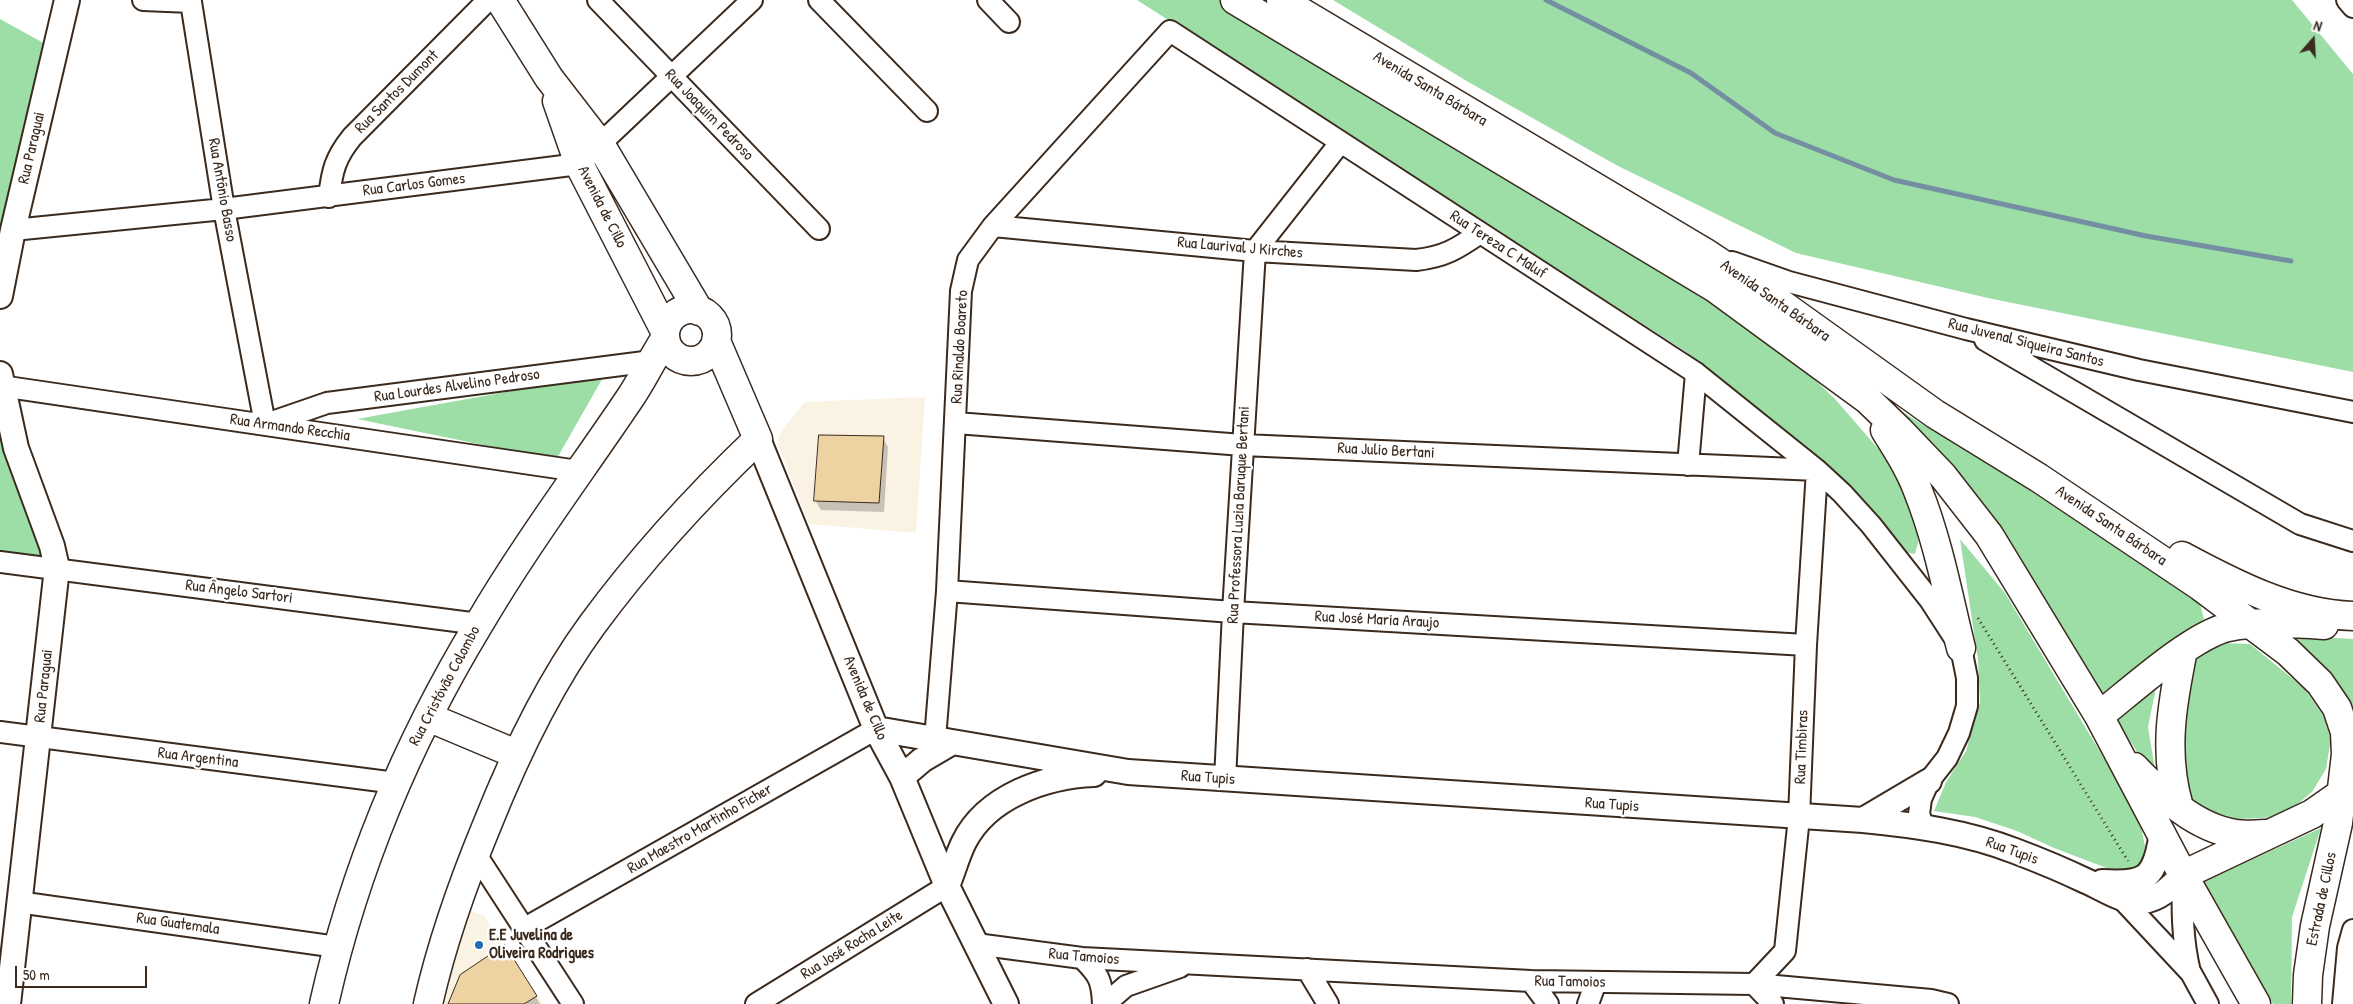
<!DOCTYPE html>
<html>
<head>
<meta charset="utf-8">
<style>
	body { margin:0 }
	#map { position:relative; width:2353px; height:1004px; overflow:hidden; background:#fff; font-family:"Patrick Hand",sans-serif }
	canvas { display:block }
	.north { position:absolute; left:2288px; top:15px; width:50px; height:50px; -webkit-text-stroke:4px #fff; paint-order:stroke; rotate:19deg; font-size:14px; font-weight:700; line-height:20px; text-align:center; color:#3b2a1e }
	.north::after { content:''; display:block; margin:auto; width:18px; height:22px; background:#3b2a1e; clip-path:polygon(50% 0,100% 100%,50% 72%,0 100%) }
	.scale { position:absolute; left:15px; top:966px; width:132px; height:22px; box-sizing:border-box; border:2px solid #3b2a1e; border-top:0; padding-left:6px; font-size:15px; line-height:18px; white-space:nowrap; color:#3b2a1e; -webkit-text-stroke:4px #fff; paint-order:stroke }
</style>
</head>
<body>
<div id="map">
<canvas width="2353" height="1004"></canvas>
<div class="north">N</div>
<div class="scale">50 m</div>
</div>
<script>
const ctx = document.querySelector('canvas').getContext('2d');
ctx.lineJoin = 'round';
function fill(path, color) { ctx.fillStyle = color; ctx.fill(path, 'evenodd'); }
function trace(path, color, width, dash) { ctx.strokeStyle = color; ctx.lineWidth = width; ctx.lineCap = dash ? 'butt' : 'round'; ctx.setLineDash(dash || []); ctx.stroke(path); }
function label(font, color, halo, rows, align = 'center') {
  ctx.font = font + ' "Patrick Hand",sans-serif'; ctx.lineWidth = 4.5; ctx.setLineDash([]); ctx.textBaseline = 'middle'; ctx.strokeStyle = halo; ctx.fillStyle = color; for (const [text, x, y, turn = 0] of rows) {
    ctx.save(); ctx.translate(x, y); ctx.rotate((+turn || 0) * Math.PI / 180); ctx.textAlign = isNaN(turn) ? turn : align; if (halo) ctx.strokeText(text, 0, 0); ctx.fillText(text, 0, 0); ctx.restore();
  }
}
const built = new Path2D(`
	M925,397L916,533L809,524L779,447L778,439L781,431L805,402Z
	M470,911L484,916L543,1004H441L462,923Z`);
const green = new Path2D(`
	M1137,0H1233L1603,230L1747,327L1796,362L1835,399L1901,475L1921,531L1915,554L1893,550L1824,468L1685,351Z
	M1333,0H2292L2353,74V372L1988,298L1796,253L1618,166L1470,83Z
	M0,19L49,46L0,241Z
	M605,374L556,460L357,419Z
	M1891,405L2129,551L2200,604L2204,619L2101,697Z
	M0,439L19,492L51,564L0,561Z
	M1960,539L2005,593L2139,817L2145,846L2140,868L2125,875L2054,848L2017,831L1975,817L1934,811L1946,782L1966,751L1980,702L1978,660Z
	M2286,635L2353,639V707L2326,670Z
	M2223,643L2250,644L2304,688L2324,717L2331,739L2326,769L2312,792L2282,817L2238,819L2206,810L2187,797L2178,759L2181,674L2199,654Z
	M2157,683L2148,727L2156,775L2144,762L2115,719Z
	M2321,828L2292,917L2291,1004H2273L2203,882Z`);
const shadow = new Path2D(`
	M883,438L888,447L884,512L821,510L815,500Z
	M536,997L540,1004H454Z`);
const stream = new Path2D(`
	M1546,0L1691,73L1775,133L1894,180L2146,236L2291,261`);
const building = new Path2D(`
	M819,435L884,436L879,503L814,501Z
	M505,945L537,996L524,1004H448L460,975Z`);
const path = new Path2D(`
	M1978,618L2128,861`);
const minor = new Path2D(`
	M143,0L191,2L224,209L265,424
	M598,0L819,229
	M819,0L927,111
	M988,0L1009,22
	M2347,0L2353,7
	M329,197C332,171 335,158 352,137L488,0
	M993,226L1255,251L1416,260C1444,257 1457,249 1480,233
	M13,230L224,209L579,164L752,0
	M1732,262L1789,282L1966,329L2139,370L2353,412
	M1985,340L2300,524L2353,541
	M1,386L578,471
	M269,423L327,403L652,361
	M956,423L1243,445L1817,470
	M1688,465L1696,373
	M0,562L479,624
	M947,591L1233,612L1806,645
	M0,732L396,783
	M935,739L947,591L961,291L968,260L993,226L1170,31L1696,373L1817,470L1842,493L1871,525L1930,600L1961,648L1967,678V706L1959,733L1947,758L1929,781L1921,799L1919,814L1923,826
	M1225,780L1233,612L1255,251L1340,143
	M475,853L573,1004
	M2183,875C2182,908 2182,939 2190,972
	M2121,898L2191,973L2208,1004
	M18,902L337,947
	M525,928L876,729
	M976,944L1082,958L1531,981L1754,984L1931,1000L1948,1004
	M1082,958C1099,975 1102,980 1103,1004
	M1307,969L1328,1004
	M1531,981L1548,1004
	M756,1004L947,886
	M1105,1004L1126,986L1180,967
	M1588,1004L1596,982
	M1773,1004L1754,984L1785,951L1799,817L1806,645L1817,470
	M2343,1004L2348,948L2353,930`);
const tertiary = new Path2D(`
	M0,296L13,230L67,0
	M0,374L16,448L52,546L57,568L8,1004
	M758,439L876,729L902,777L947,886L1006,1004
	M876,729L1128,772L1863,820C1915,825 1966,832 2015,851C2039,860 2063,870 2086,881C2103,888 2123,903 2143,901C2160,899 2172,886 2183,875
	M902,777L922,760L951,743
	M1863,820L1929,781
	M2102,882C2147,885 2155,878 2162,833
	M947,886C953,872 957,856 964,842C987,796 1046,776 1094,774`);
const secondary = new Path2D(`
	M500,0L549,78L600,144L699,311
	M557,101L579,164L665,331
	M665 335a26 26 0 1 1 52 0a26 26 0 1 1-52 0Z
	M428,717L516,754
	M324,1004C354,870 408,741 479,624C524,547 578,475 628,401C642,381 652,359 665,339
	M428,1004C442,942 463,883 487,825C515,755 548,685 592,625C642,557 697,497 758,439L716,341`);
const primary = new Path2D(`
	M1235,0L1715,288L1868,400L1899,430L1943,476L1989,535L2099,716L2183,875L2256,1004
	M1281,0L1704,252L1766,293L1935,414L2039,478L2200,586L2288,652L2320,683L2337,708L2345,732L2346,754L2338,823L2315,926L2308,975L2307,1004
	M1885,430C1897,449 1910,469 1918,491C1938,541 1948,595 1961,648
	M2182,556C2234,584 2292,614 2353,616
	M2099,716C2131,691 2191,636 2228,627C2256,621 2296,623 2324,625
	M2134,767C2161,795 2195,828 2236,834C2245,836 2257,834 2266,834
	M2179,807C2163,753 2172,704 2183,650
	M2183,875L2312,814L2352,786`);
const markers = [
	[479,945,5,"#1f6fb2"]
];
const streetNames = [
	["Avenida Santa Bárbara",1430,89,31],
	["Rua Santos Dumont",397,92,-45],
	["Rua Joaquim Pedroso",709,115,46],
	["Rua Paraguai",32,148,-77],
	["Rua Carlos Gomes",414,185,-7],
	["Rua Antônio Basso",222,190,80],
	["Avenida de Cillo",602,207,63],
	["Rua Tereza C Maluf",1498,245,33],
	["Rua Laurival J Kirches",1240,248,5],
	["Avenida Santa Bárbara",1775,301,35],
	["Rua Juvenal Siqueira Santos",2026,343,14],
	["Rua Rinaldo Boareto",960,347,-87],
	["Rua Lourdes Alvelino Pedroso",457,386,-8],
	["Rua Armando Recchia",290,428,8],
	["Rua Julio Bertani",1386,451,3],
	["Rua Professora Luzia Baruque Bertani",1239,515,-87],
	["Avenida Santa Bárbara",2111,526,34],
	["Rua Ângelo Sartori",239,592,7],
	["Rua José Maria Araujo",1377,620,3],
	["Rua Paraguai",44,686,-84],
	["Rua Cristóvão Colombo",445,686,-62],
	["Avenida de Cillo",865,698,67],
	["Rua Timbiras",1802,747,-88],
	["Rua Argentina",198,758,7],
	["Rua Tupis",1208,778,4],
	["Rua Tupis",1612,805,4],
	["Rua Maestro Martinho Ficher",700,829,-30],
	["Rua Tupis",2012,851,20],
	["Estrada de Cillos",2322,899,-78],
	["Rua Guatemala",178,924,8],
	["Rua José Rocha Leite",852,945,-32],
	["Rua Tamoios",1084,957,5],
	["Rua Tamoios",1570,982,1]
];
const poiNames = [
	["E.E Juvelina de",489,936],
	["Oliveira Rodrigues",489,954]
];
fill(built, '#faf2e3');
fill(green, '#9ddea7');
fill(shadow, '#0003');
trace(stream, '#758fa2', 5);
fill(building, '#edd3a2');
trace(building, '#3b2a1e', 1);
trace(minor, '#3b2a1e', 24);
trace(tertiary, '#3b2a1e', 28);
trace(secondary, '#3b2a1e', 31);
trace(primary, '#3b2a1e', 31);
trace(path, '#3b2a1e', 3, [1, 4]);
trace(minor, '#fff', 20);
trace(tertiary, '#fff', 24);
trace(secondary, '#fff', 28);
trace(primary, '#fff', 28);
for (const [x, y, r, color] of markers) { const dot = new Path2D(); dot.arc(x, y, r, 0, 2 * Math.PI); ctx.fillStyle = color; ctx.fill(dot); trace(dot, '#fff', 2); }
label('16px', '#3b2a1e', '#fff', streetNames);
label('bold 16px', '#3b2a1e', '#fff', poiNames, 'left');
</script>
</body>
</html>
